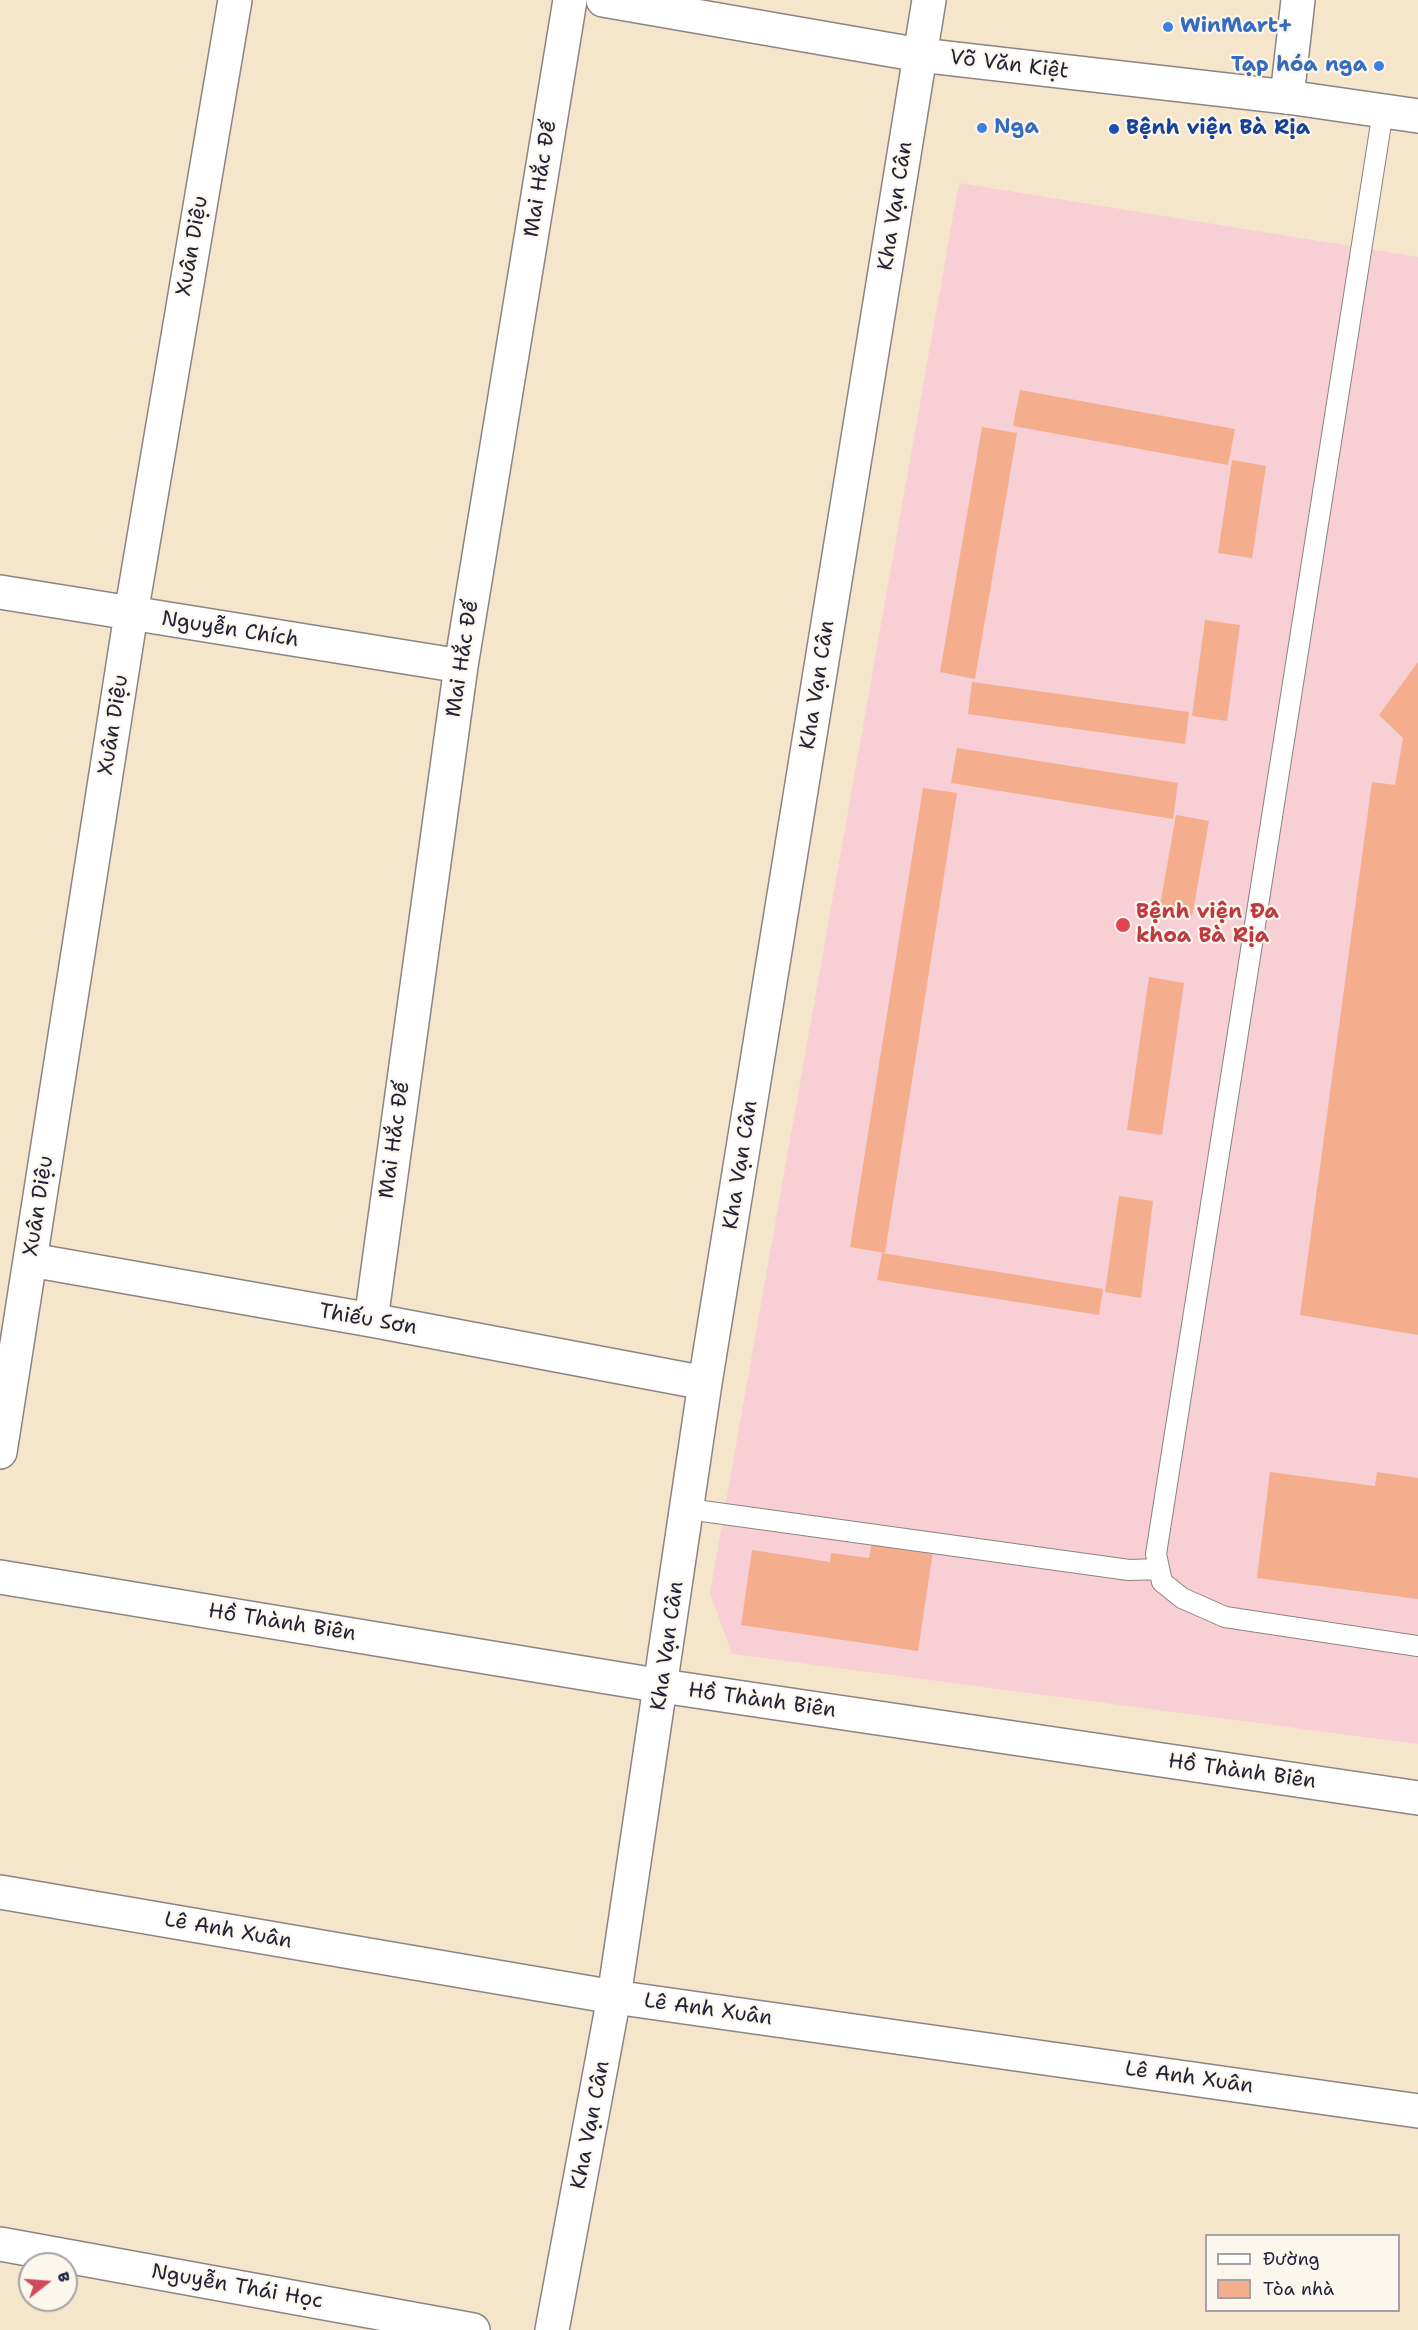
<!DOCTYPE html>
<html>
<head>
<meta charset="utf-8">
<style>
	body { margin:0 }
	#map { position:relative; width:1418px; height:2330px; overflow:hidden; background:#f4e5cb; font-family:"Shantell Sans",sans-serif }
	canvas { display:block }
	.legend { position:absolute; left:1205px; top:2234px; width:195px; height:78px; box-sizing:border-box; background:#fbf7ec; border:2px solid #a4a2a5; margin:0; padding:8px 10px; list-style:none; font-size:18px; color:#22223b }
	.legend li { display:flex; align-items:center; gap:12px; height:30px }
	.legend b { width:30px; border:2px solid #a4a2a5 }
	.north { position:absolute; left:18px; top:2252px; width:60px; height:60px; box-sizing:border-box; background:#fbf7ec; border:2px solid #a4a2a5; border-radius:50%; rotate:73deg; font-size:16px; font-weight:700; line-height:24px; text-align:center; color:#22223b }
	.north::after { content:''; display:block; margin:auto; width:21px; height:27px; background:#d1495b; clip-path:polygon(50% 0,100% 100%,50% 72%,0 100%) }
</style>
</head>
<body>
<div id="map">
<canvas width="1418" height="2330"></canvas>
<ul class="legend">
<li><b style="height:8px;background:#fff"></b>Đường</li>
<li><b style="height:16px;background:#f4ad8d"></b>Tòa nhà</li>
</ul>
<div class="north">B</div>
</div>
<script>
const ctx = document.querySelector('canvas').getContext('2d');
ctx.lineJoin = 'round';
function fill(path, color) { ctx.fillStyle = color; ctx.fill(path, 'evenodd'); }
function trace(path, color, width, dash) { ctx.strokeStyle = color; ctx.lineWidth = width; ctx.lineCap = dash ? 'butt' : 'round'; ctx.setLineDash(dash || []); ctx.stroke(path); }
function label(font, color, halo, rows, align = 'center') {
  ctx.font = font + ' "Shantell Sans",sans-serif'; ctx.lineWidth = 4.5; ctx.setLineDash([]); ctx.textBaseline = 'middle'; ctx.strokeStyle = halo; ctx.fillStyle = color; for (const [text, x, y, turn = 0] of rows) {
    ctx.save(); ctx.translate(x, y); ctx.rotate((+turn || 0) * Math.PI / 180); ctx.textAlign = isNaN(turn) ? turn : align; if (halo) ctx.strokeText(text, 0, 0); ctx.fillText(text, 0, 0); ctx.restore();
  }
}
const built = new Path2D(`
	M959,183L1418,257V1744L732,1654L710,1593Z`);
const building = new Path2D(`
	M1020,390L1235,429L1228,465L1013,426Z
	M982,427L1017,433L975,679L940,672Z
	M1232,460L1266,466L1252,558L1218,553Z
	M1205,620L1240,625L1227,721L1192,716Z
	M1418,662V1335L1300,1315L1372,782L1395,785L1403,738L1379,715Z
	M972,682L1189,712L1185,744L968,714Z
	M957,748L1178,783L1173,819L951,783Z
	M923,788L957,793L885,1253L850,1247Z
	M1176,815L1209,821L1192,917L1159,911Z
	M1149,977L1184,983L1162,1135L1127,1130Z
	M1119,1196L1153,1201L1141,1298L1105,1292Z
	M882,1253L1103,1289L1099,1315L877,1280Z
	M1270,1472L1375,1486L1377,1472L1418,1478V1599L1257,1578Z
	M872,1542L933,1551L918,1651L741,1625L752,1550L830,1562L831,1553L869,1558Z`);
const service = new Path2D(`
	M1383,111L1156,1554L1162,1582L1182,1598L1225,1617L1418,1646
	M688,1509L1129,1570L1159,1569`);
const minor = new Path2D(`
	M1287,97L1298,0
	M0,592L461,666
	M31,1260L371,1320L705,1383
	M371,1320L461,666L570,0
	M0,1452L131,614L235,0
	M0,1577L662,1686L1418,1798
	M0,1892L614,1997L1418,2111
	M0,2244L473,2330
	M552,2330L614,1997L705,1383L929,0`);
const tertiary = new Path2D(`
	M603,0L920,55L1287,97L1418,116`);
const markers = [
	[1168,27,6,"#3f7fe0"],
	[1379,66,6,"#3f7fe0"],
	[982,128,6,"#3f7fe0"],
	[1114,129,6,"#1a4fb4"],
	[1123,925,8,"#e0444e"]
];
const shopNames = [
	["WinMart+",1180,27],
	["Tạp hóa nga",1367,66,"right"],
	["Nga",994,128]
];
const streetNames = [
	["Võ Văn Kiệt",1009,65,7],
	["Mai Hắc Đế",541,179,-81],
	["Kha Vạn Cân",896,206,-81],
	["Xuân Diệu",193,246,-80],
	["Nguyễn Chích",230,630,9],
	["Mai Hắc Đế",463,659,-81],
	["Kha Vạn Cân",818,685,-81],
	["Xuân Diệu",114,725,-81],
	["Mai Hắc Đế",395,1140,-82],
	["Kha Vạn Cân",741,1165,-81],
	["Xuân Diệu",39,1206,-81],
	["Thiếu Sơn",368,1320,10],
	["Hồ Thành Biên",282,1623,9],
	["Kha Vạn Cân",668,1646,-82],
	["Hồ Thành Biên",762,1701,8],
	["Hồ Thành Biên",1242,1772,8],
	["Lê Anh Xuân",228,1931,10],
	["Lê Anh Xuân",708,2010,8],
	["Lê Anh Xuân",1189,2078,8],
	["Kha Vạn Cân",591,2125,-79],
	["Nguyễn Thái Học",237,2287,10]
];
const transitNames = [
	["Bệnh viện Bà Rịa",1126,129]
];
const healthNames = [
	["Bệnh viện Đa",1136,913],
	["khoa Bà Rịa",1136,937]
];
fill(built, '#f7cfd5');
fill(building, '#f4ad8d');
trace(service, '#8b8483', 22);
trace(minor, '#8b8483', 36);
trace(tertiary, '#8b8483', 36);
trace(service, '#fff', 20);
trace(minor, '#fff', 33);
trace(tertiary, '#fff', 33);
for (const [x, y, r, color] of markers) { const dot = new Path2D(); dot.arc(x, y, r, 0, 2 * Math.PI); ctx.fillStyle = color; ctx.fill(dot); trace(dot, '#fbf7ec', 2); }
label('bold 21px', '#366cbe', '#fbf7ec', shopNames, 'left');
label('21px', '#22223b', '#fbf7ec', streetNames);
label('bold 21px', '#164399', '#fbf7ec', transitNames, 'left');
label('bold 21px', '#be3a42', '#fbf7ec', healthNames, 'left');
</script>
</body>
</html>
